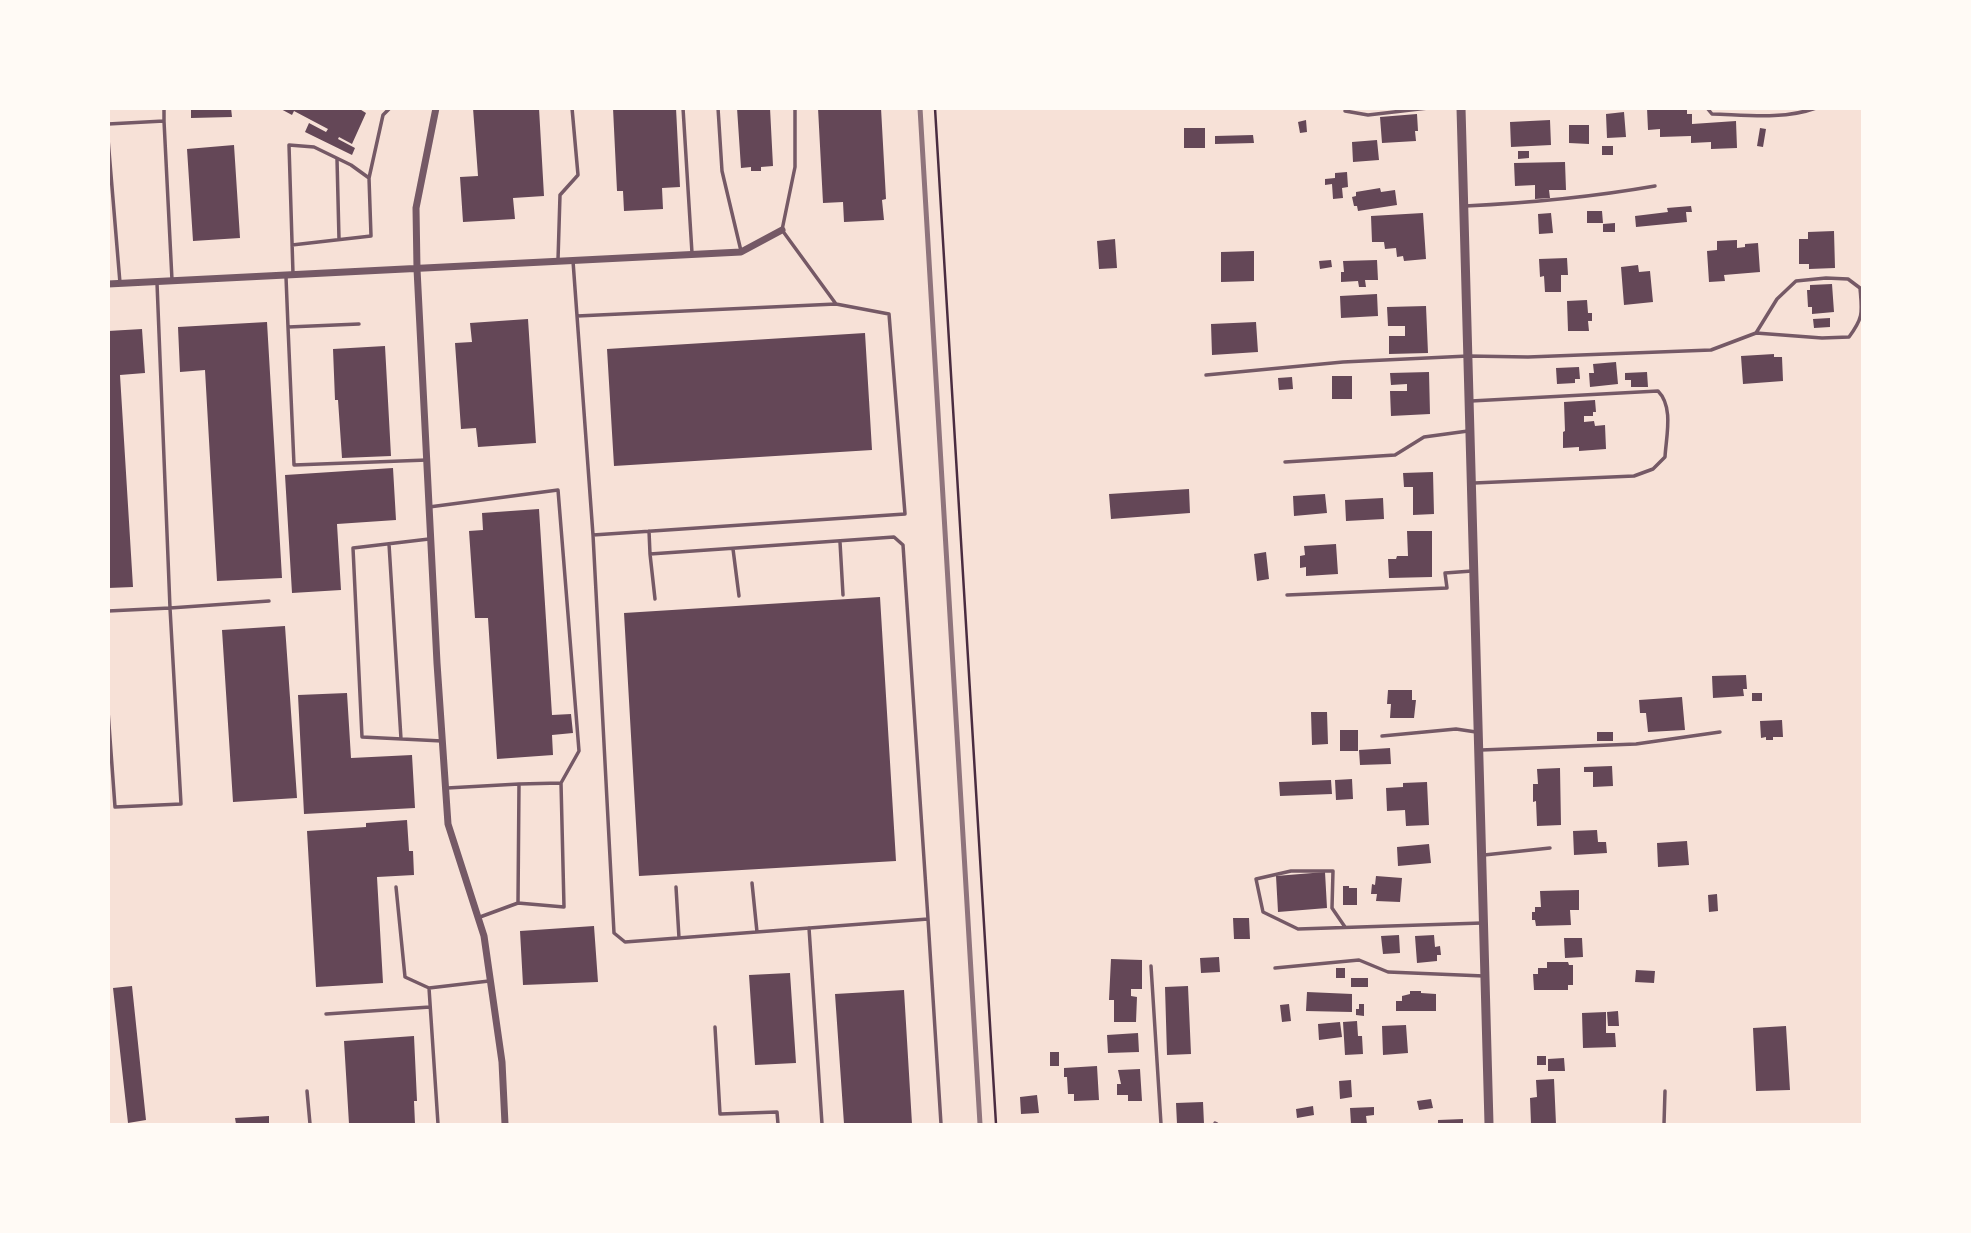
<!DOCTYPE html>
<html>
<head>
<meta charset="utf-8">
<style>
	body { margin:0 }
	#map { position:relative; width:1971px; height:1233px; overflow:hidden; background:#f7e1d7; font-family:Quicksand,sans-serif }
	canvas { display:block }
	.frame { position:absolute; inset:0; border:110px solid #fffaf5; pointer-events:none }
</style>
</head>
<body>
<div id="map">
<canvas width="1971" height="1233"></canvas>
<div class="frame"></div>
</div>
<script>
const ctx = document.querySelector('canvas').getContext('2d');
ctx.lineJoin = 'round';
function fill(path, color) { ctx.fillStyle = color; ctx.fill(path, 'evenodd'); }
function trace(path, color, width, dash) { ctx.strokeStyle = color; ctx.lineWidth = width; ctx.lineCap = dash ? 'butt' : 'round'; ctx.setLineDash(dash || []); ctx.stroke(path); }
const building = new Path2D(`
	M191,108H231L232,117L191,118Z
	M279,108H358L366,113L352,144L339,137L338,139L355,148L352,155L305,132L309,123L326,132L328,129L294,111L292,115Z
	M473,108H539L544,196L513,198L515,219L463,222L460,177L478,176Z
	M613,108H676L680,187L662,188L663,209L624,211L623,191H617Z
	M737,108H770L773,166L761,167V171H751V167L741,168Z
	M818,108H881L886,199L882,200L884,220L844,222L843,202L823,203Z
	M1647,108H1687V114H1692V124L1736,121L1737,148L1711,149V142L1691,143V136L1660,137V129L1648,130Z
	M1624,112L1626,137L1607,138L1606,114Z
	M1417,114L1418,131H1415L1416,141L1382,143L1380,117Z
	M1306,120L1307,132L1300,133L1298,122Z
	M1550,120L1551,145L1511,147L1510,122Z
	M1569,125H1589V144L1569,143Z
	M1184,128H1205V148H1184Z
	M1760,128L1766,129L1763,147L1757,146Z
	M1253,135L1254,143L1215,144V136Z
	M1377,140L1379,160L1353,162L1352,142Z
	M234,145L240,238L193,241L187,149Z
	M1602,146H1613V155H1602Z
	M1518,151H1529V158L1518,159Z
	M1565,162L1566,190H1549L1550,198L1535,199V185L1515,186L1514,163Z
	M1347,172L1348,187L1342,188L1343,198L1333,199L1332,184L1325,185V179L1335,178V173Z
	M1380,188L1381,192L1395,190L1397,205L1358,211L1357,206H1354L1352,197L1356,196V192Z
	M1691,206L1692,212H1686L1687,222L1636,227L1635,216L1668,212L1667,208Z
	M1587,211H1602L1603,223H1587Z
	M1423,213L1426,259L1404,261L1403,256L1397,257L1396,248L1385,249L1384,242H1372L1371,216Z
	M1551,213L1553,233L1539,234L1538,214Z
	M1615,223V232H1603V224Z
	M1834,231L1835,268L1809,269V264H1799V239H1808V232Z
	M1115,239L1117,268L1099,269L1097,241Z
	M1737,240V248L1745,247V244L1758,243L1760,272L1724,275L1725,281L1709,282L1707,251L1717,250V241Z
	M1254,251V281L1221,282V252Z
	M1567,258L1568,275H1561V292H1545L1544,276L1540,277L1539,259Z
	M1331,260L1332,267L1320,269L1319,261Z
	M1377,260L1378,280H1365L1366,287H1359L1358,281L1341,282V272H1344L1343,261Z
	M1638,265L1639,272L1650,271L1653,302L1624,305L1621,267Z
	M1832,284L1834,312L1812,314V307H1808L1807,290H1810V285Z
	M1377,294L1378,316L1341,318L1340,296Z
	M1587,300L1588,313H1592V321H1588L1589,331H1568L1567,301Z
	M1426,306L1428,353L1389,354V336H1405V326H1388L1387,307Z
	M1830,318V327L1814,328L1813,319Z
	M528,319L536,443L478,447L476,428L461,429L455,343L472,342L470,323Z
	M267,322L282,578L217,581L205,370L180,372L178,327Z
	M1256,322L1258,352L1212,355L1211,324Z
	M142,329L145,373L120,375L133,587L108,588V331Z
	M865,333L872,450L614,466L607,349Z
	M385,346L391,456L342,458L338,400H335L333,349Z
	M1774,354V357H1782L1783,381L1743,384L1741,356Z
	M1616,362L1618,384L1590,387L1589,373H1594L1593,364Z
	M1579,367L1580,379H1575V383L1557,384L1556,368Z
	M1429,372L1430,414L1391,416L1390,391H1407V384L1391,385L1390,373Z
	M1647,372L1648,387H1631V380H1625V373Z
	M1332,376H1352V399H1332Z
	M1292,377L1293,389L1279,390L1278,378Z
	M1595,400L1596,412H1593V416H1584V422L1594,421L1595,426L1605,425L1606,449L1579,451V447L1563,448V432L1565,431L1564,402Z
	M393,468L396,520L337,524L341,590L292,593L285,475Z
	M1433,472L1434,514L1413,515V487H1404L1403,473Z
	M1189,489L1190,513L1111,519L1109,494Z
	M1325,494L1327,513L1294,516L1293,496Z
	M1383,498L1384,519L1346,521L1345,500Z
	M539,509L552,715L571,714L573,733L552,735L553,755L497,759L488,618H475L469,531L483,530L482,513Z
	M1407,531H1432V577L1389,578L1388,559H1396L1397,556H1408Z
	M1336,544L1338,574L1306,576V567L1300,568V556L1305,555L1304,546Z
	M1266,552L1269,579L1257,581L1254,554Z
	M880,597L896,861L639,876L624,613Z
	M285,626L297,798L233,802L222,630Z
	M1746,675L1747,689H1743L1744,696L1713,698L1712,676Z
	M1388,690H1412V700H1416L1414,718H1390L1391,704H1387Z
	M347,693L351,758L412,755L415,808L304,814L298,695Z
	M1752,693H1762V701H1752Z
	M1682,697L1685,730L1648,732L1646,713H1640L1639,700Z
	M1311,712H1327L1328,744L1312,745Z
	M1782,720L1783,737H1773V740H1766V737L1761,738L1760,721Z
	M1340,730H1358V751H1340Z
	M1597,732H1613V741H1597Z
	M1390,748L1391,764L1360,765L1359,750Z
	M1612,766L1613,786L1593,787V772H1584V767Z
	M1560,768L1561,825L1537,826L1536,801L1533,802V784H1538L1537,769Z
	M1352,779L1353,799L1336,800L1335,780Z
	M1331,780L1332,794L1280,796L1279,782Z
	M1427,782L1429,825L1406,826L1405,810L1387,811L1386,788L1403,787V783Z
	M407,820L409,851H413L414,875L377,877L383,983L316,987L307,831L366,827V823Z
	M1597,830L1598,842H1606L1607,853L1574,855L1573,831Z
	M1687,841L1689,865L1658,867L1657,843Z
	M1429,844L1431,863L1398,866L1397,847Z
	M1325,872L1327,908L1278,912L1276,876Z
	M1376,876L1402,878L1400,902L1376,901L1377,894H1371L1372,884L1375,885Z
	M1343,886H1349V888H1357V905H1343Z
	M1579,890V910H1570L1571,925L1536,926L1535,920H1532V912H1535V907H1541L1540,891Z
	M1717,894L1718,911L1709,912L1708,895Z
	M1233,918H1249L1250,939H1234Z
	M594,926L598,982L523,985L520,931Z
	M1399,935L1400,953L1383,954L1381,936Z
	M1434,935L1435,947L1440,946L1441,955H1437V961L1417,963L1415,936Z
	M1564,938H1582L1583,957L1565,958Z
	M1219,957L1220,972L1201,973L1200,958Z
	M1111,959L1142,960V989H1131V996L1137,997L1136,1022H1114V1000H1109Z
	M1547,962H1568L1569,965H1573V985H1568V990H1534L1533,974H1538V968H1547Z
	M1336,968H1345V978H1336Z
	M1636,970L1655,971L1654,983L1635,982Z
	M790,973L796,1063L755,1065L749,975Z
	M1351,978H1368V987H1351Z
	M132,986L146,1120L128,1123L113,988Z
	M1188,986L1191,1054L1167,1055L1165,987Z
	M904,990L912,1124H844L835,994Z
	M1410,991H1421V993L1436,994V1011H1396V1001H1402V996L1410,994Z
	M1307,992L1352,994V1012L1306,1011Z
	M1289,1004L1291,1021L1282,1022L1280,1005Z
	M1359,1004H1364V1016L1356,1015V1009H1359Z
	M1618,1011L1619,1026H1608L1607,1012Z
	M1606,1012V1033H1615L1616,1047L1583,1048L1582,1013Z
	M1357,1021L1358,1036H1362L1363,1054L1345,1055L1343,1022Z
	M1340,1022L1342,1037L1319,1040L1318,1024Z
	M1406,1025L1408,1053L1383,1055L1382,1026Z
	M1786,1026L1790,1090L1756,1091L1753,1028Z
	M1138,1033L1139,1052L1108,1053L1107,1035Z
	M414,1036L417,1101H414L415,1124H349L344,1041Z
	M1050,1052H1059V1066H1050Z
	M1537,1056H1546V1065H1537Z
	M1564,1058L1565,1071H1548V1059Z
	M1097,1066L1099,1100L1074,1101V1094H1068L1067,1077H1064V1068Z
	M1140,1069L1142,1101H1128V1095H1117V1084H1121L1118,1070Z
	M1554,1079L1556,1124H1531L1530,1098L1537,1097L1536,1080Z
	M1351,1080L1352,1097L1340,1099L1339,1081Z
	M1037,1095L1039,1113L1021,1114L1020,1097Z
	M1431,1099L1433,1108L1419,1110L1417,1101Z
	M1203,1102L1204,1124H1177L1176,1103Z
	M1313,1106L1314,1115L1297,1118L1296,1109Z
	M1374,1107V1115L1366,1116L1367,1124H1351L1350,1108Z
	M269,1116V1124H236L235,1118Z
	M1463,1119V1124H1438V1120Z`);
const path = new Path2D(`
	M935,108L996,1124`);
const service = new Path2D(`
	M164,108V121
	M683,108L692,253
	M718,108L722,171L741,251
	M795,108V167L782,230L836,304
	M1707,108L1712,114C1746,115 1783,120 1816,108
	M1345,111L1368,115L1428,108
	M108,124L164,121L172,280
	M108,139L120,283
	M337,159L339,239
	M369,178L383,115L390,108
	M1465,206C1529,203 1592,197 1655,186
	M292,245L371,236L369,178L351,165L314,147L289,145L293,274
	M558,260L560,195L578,175L572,108
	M573,261L593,535L905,514L889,314L836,304L577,316
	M286,277L288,327L359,324
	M157,283L170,608L269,601
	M288,327L294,465L427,460
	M1206,375L1343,362L1468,356L1528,357L1711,350L1756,333L1822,338L1849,337C1864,317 1862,312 1860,288L1848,279L1826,278L1796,281L1777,299L1756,333
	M1471,401L1658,391C1674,407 1666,437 1665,457L1653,469L1634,476L1474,483
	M1285,462L1395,455L1424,437L1468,431
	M429,507L558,490L579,751L561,783
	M593,535L614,933L625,942L928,919L903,545L894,537L650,554L649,531
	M429,539L353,548L362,737L442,741
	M840,542L843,595
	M389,544L401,739
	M733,549L739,596
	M650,554L655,599
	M1287,595L1447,588L1445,573L1472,571
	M108,611L170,608L181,804L115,807L108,711
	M1382,736L1456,729L1476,732
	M1481,750L1636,744L1720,732
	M447,788L519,784
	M1484,855L1550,848
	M752,883L757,932
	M396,887L405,977L429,988
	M676,887L679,938
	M480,917L518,903L519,784L561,783L564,907L518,903
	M928,919L941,1124
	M1345,927L1332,908L1333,871H1291L1256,879L1263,912L1298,929L1482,923
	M809,928L822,1124
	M1151,966L1161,1124
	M1275,968L1359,960L1388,972L1484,976
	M326,1014L430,1007
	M715,1027L720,1114L777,1112L778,1124
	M307,1091L310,1124
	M1215,1123L1217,1124
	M438,1124L429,988L489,981
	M1664,1124L1665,1091`);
const minor = new Path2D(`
	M436,108L416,208L417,269L437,663L448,824L484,936L502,1062L505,1124
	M108,284L741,252L782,230`);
const tertiary = new Path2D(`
	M1461,108L1489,1124`);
const rail = new Path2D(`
	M920,108L980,1124`);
fill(building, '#644757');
trace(path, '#4a2c40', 2.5);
trace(service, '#755966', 3.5);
trace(minor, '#755966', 7);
trace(tertiary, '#755966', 9);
trace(rail, '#8f747c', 5);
</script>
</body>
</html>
